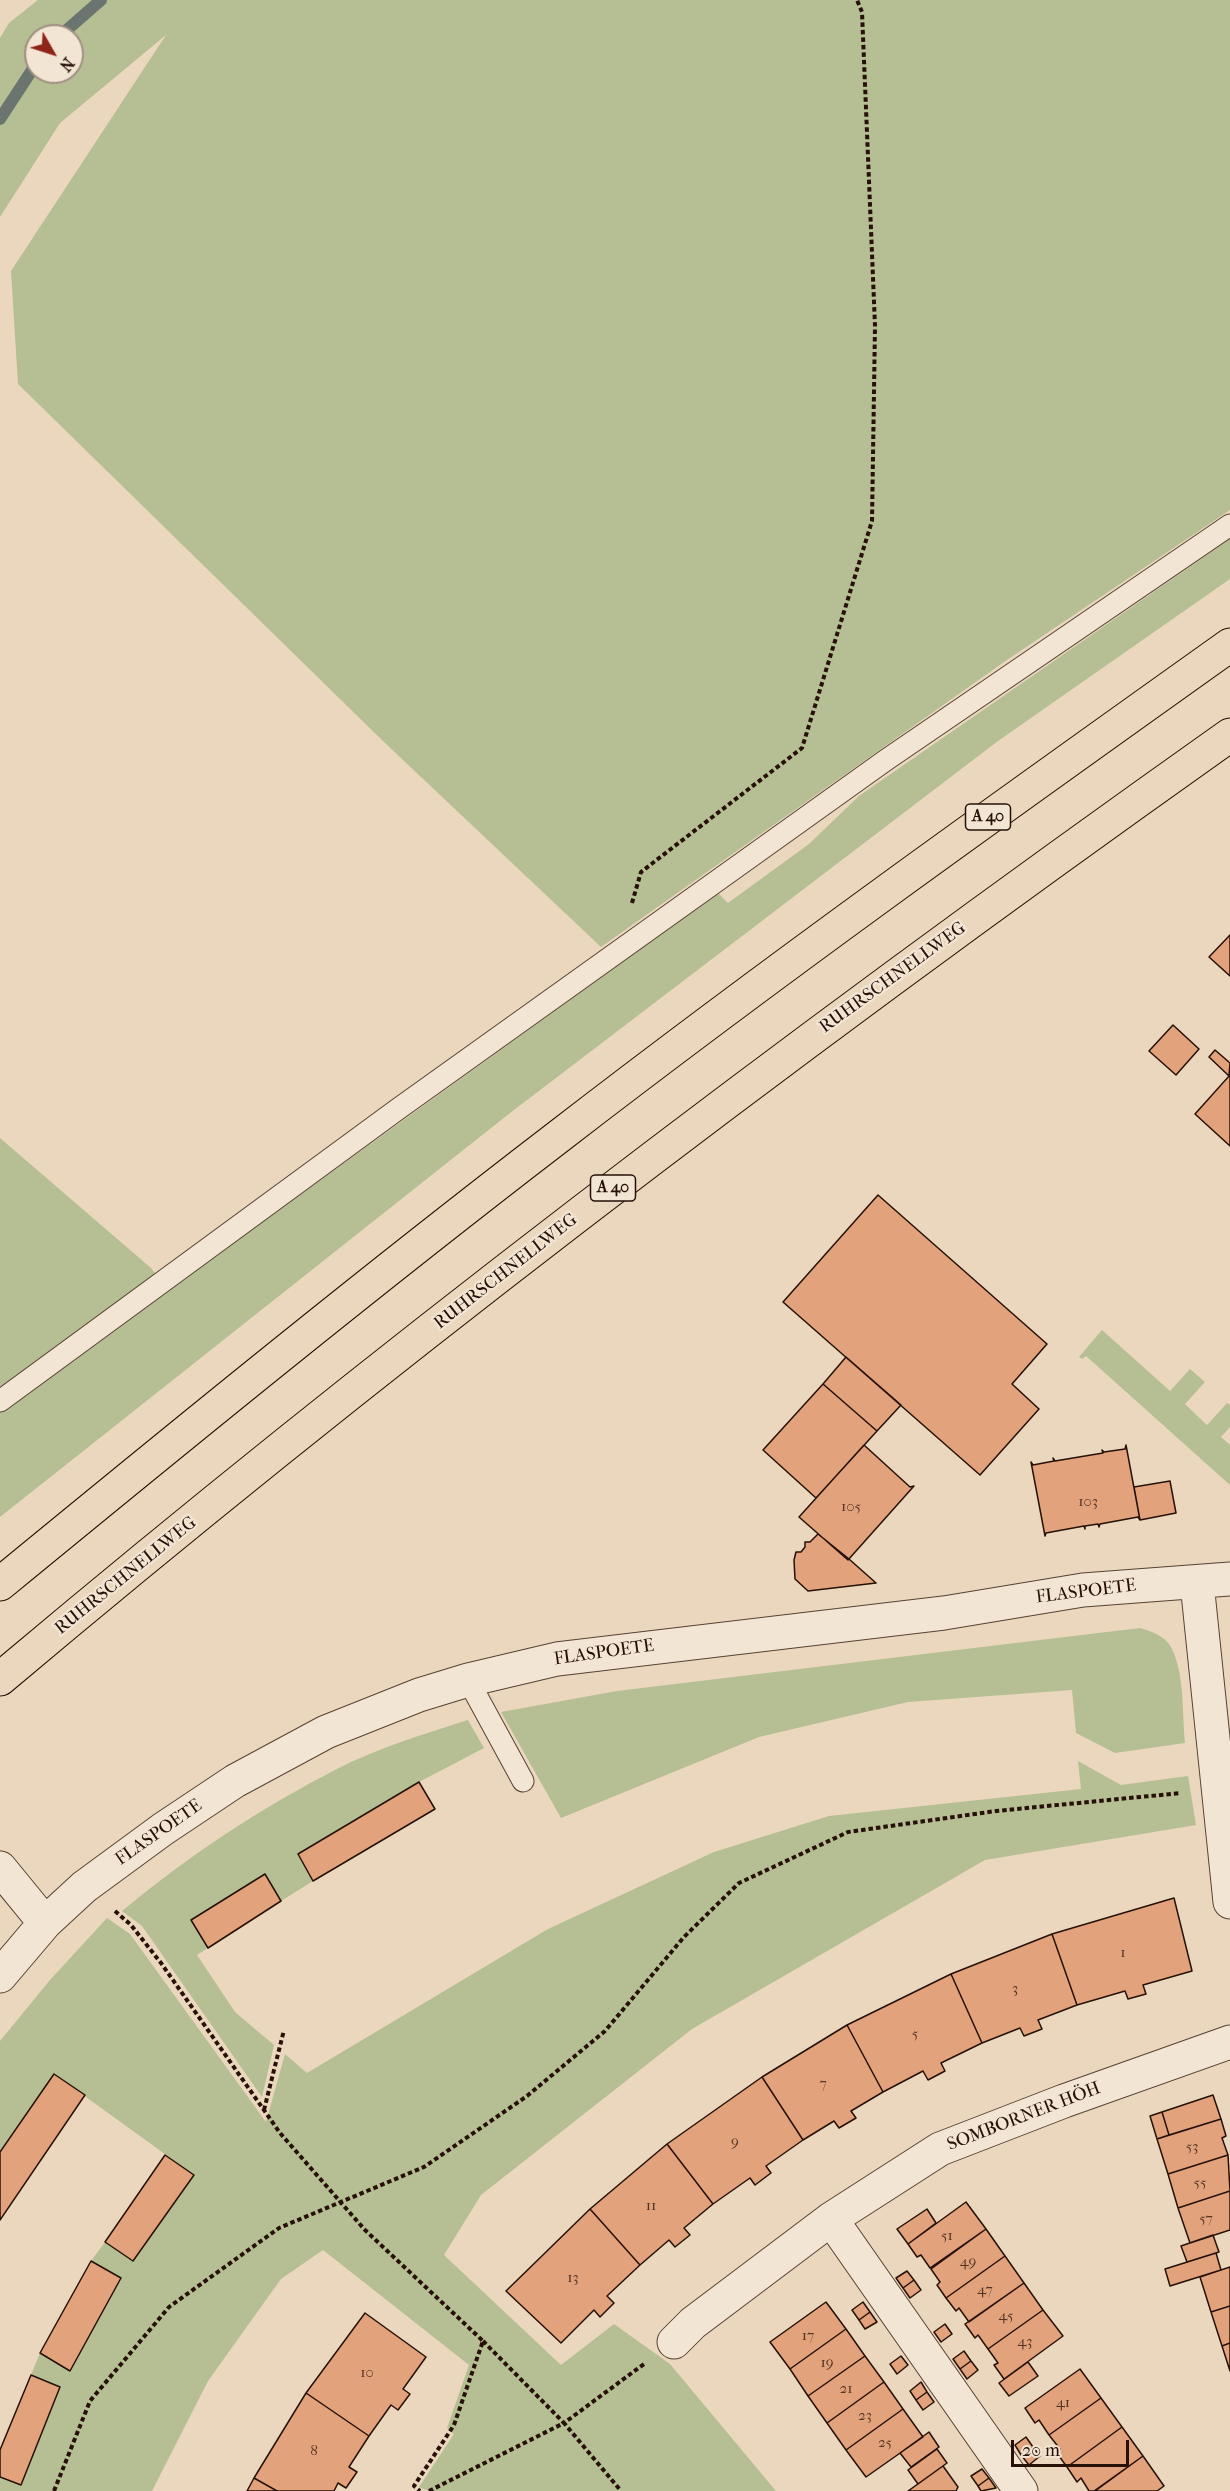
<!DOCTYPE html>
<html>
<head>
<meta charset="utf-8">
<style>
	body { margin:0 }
	#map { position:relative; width:1230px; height:2491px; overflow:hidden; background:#ebd7bd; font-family:"IM FELL French Canon",serif }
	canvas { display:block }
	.north { position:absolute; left:24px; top:24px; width:60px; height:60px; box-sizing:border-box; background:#f2e5d4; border:2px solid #a09082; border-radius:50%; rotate:129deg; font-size:16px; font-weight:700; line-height:24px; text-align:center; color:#261007 }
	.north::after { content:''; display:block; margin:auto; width:21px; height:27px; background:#8f2418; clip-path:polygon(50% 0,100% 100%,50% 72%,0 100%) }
	.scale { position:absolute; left:1011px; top:2440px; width:118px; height:27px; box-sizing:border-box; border:3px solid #261007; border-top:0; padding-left:8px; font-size:18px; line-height:21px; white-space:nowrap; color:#261007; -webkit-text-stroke:4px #f2e5d4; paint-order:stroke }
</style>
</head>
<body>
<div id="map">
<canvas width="1230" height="2491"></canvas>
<div class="north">N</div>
<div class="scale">20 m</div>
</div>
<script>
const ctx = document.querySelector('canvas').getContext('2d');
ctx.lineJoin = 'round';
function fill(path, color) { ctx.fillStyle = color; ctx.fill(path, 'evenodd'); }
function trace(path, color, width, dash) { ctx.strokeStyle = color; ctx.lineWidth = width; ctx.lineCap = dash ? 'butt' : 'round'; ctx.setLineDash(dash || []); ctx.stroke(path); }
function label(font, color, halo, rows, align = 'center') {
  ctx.font = font + ' "IM FELL French Canon",serif'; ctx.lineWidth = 4.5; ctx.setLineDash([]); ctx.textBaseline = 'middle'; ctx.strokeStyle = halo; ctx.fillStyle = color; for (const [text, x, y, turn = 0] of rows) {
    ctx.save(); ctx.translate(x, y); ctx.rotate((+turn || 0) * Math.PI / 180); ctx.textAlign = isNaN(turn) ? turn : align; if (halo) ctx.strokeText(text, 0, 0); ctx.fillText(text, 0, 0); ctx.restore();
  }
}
const green = new Path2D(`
	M38,0H1230V510L1004,662L601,947L385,743L18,384L11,271L166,35L60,123L0,217V38L9,23ZM36,36H72V72H36Z
	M1230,539V579L998,741L510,1113L0,1517V1138L151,1268L168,1290L718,893L728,903L809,844L859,796Z
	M1102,1330L1170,1391L1190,1369L1205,1382L1185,1404L1207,1425L1227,1403L1230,1405V1427L1221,1437L1230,1445V1485L1086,1356L1082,1359L1079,1357Z
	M1140,1628C1151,1631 1165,1636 1171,1647C1185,1674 1182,1714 1185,1743L1115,1753L1076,1733L1072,1690L908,1702L759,1737L561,1818L501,1712L617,1691Z
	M468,1720L484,1748L419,1782L298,1854L313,1881L281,1901L265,1874L192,1920L208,1948L197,1955L235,2012L274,2045L262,2097L142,1926L122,1911C188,1856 259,1809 335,1770C377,1748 424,1734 468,1720Z
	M1078,1761L1121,1785L1188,1776L1196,1825L985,1860L692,2029L481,2195L444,2255L561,2365L614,2324L670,2364L776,2491H429L419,2487L454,2434L447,2428L469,2365L323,2250L281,2279L208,2381L152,2491H0V2477L21,2485L60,2387L31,2375L40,2353L70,2370L121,2278L91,2261L105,2242L133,2261L194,2175L54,2074L0,2152V2041L50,1980L107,1918L130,1934L266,2122L285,2054L307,2073L548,1929L714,1852L829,1816L1081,1789Z`);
const stream = new Path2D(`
	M60,36L101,0
	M0,119L36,64`);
const building = new Path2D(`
	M1230,935V976L1209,957Z
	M1173,1025L1199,1049L1176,1075L1149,1051Z
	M1215,1050L1230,1063L1229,1076L1209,1057Z
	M1230,1075V1146L1195,1114Z
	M878,1195L1047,1344L1012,1384L1039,1409L980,1475L783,1302Z
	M846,1357L901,1405L877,1431L823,1384Z
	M823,1384L877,1431L816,1498L763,1450Z
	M864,1445L910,1487L914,1486L848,1560L799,1517Z
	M1126,1445L1140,1520L1138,1517L1100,1524L1099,1527L1098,1524L1085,1526V1529L1084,1526L1046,1533L1045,1536L1031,1462L1033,1465L1054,1461L1053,1458L1055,1461L1103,1453L1102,1450L1104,1452L1125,1449Z
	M1170,1481L1176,1513L1140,1520L1134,1487Z
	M818,1534L849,1559L876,1583L808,1591L795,1579L794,1560L796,1552H801L805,1547V1542H810Z
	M419,1782L435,1809L313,1881L298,1854Z
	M265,1874L281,1901L208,1948L191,1920Z
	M1174,1898L1192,1971L1143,1985L1146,1994L1128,1999L1125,1991L1077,2005L1052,1934Z
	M1052,1934L1077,2005L1038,2020L1042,2029L1024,2036L1020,2028L982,2043L951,1974Z
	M951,1974L982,2043L941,2063L945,2071L928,2080L923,2071L883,2092L847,2025Z
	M847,2025L883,2092L851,2111L856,2118L839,2128L834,2121L803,2140L762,2077Z
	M54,2074L85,2095L0,2220V2152Z
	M762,2077L803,2140L766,2166L771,2173L755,2185L750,2178L713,2204L667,2144Z
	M1213,2095L1221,2119L1169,2135L1162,2112Z
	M1162,2112L1169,2135L1157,2139L1150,2116Z
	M1221,2119L1226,2136L1222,2138L1228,2155L1168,2174L1157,2139Z
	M667,2144L713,2204L684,2228L690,2235L675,2247L669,2240L640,2265L590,2209Z
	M165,2155L194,2175L133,2261L105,2242Z
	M1228,2155L1230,2191L1178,2208L1168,2174Z
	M1230,2191V2230L1190,2243L1178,2208Z
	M966,2202L986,2229L930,2268L921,2255L917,2257L908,2244Z
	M590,2209L640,2265L607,2296L614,2303L600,2317L594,2310L561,2343L506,2291Z
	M927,2209L936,2223L908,2244L897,2229Z
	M986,2229L1005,2256L946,2298L937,2285L940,2282L931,2269Z
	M1213,2235L1219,2252L1187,2262L1181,2246Z
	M1216,2253L1221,2270L1170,2286L1165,2269Z
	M1005,2256L1024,2283L969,2322L959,2308L956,2311L946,2298Z
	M91,2261L121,2278L70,2371L40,2353Z
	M1230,2267V2306L1211,2312L1200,2277Z
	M907,2271L914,2280L903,2288L896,2278Z
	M914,2280L921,2290L910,2298L903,2288Z
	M1024,2283L1043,2310L988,2349L978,2335L975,2338L965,2324Z
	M826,2302L846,2329L790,2369L770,2342Z
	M863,2302L870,2312L859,2320L852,2310Z
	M1230,2306V2343L1222,2346L1211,2312Z
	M1043,2310L1063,2336L1004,2379L994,2365L998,2363L988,2349Z
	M870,2312L877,2322L865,2329L859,2320Z
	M365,2313L426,2357L403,2389L410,2394L398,2410L391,2405L369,2436L306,2393Z
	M945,2324L952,2334L941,2342L934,2332Z
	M846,2329L865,2356L808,2396L790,2369Z
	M1230,2343V2371L1222,2346Z
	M964,2351L971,2361L960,2369L953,2359Z
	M865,2356L884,2382L827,2423L808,2396Z
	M901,2356L908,2365L897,2374L890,2364Z
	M971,2361L978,2370L967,2379L960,2369Z
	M1028,2362L1038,2376L1009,2396L999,2383Z
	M1080,2369L1101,2398L1049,2435L1039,2420L1035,2423L1025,2408Z
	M31,2375L60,2387L21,2485L0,2477V2450Z
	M884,2382L903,2409L846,2450L827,2423Z
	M921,2382L927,2392L916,2400L910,2391Z
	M927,2392L934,2402L923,2410L916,2400Z
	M306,2393L369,2436L349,2467L357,2472L346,2488L338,2483L334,2491H277L254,2478Z
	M1101,2398L1122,2427L1067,2467L1056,2452L1060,2449L1049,2435Z
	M903,2409L923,2437L866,2477L846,2450Z
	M1122,2427L1143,2456L1094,2491H1089L1081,2478L1077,2482L1067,2467Z
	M929,2432L939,2447L911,2467L900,2453Z
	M1026,2437L1033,2447L1021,2455L1015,2445Z
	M1033,2447L1040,2456L1029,2465L1021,2455Z
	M937,2449L947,2463L918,2484L908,2470Z
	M1143,2456L1164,2486L1157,2491H1095Z
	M943,2466L958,2487L956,2491H908Z
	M982,2469L989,2478L978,2486L971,2476Z
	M254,2478L277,2491H247Z
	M989,2478L996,2488L981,2491L978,2486Z`);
const path = new Path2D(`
	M632,903L641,872L802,748L872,521L875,326L862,12L857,0
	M115,1911L131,1925L161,1963L280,2133L365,2230L483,2341L454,2425L414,2486L420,2491
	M264,2110L284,2030
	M483,2341L564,2423L644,2364
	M54,2491L90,2401L169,2307L279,2228L424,2167L527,2096L605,2031L684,1937L739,1883L848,1832L996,1811L1181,1793
	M429,2491L564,2423L621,2491`);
const service = new Path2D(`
	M0,1401L398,1109L886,760L1230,525
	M468,1680L523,1781`);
const minor = new Path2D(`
	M1197,1583L1230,1902
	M0,1868L45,1923
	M0,1976L45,1923L84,1887L163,1829L235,1781L326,1732L419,1695L468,1680L557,1659L944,1613L1083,1590L1230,1579
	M831,2219L1021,2491
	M674,2342L693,2323L831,2219L940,2149L1064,2101L1230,2042`);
const motorway = new Path2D(`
	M0,1584C184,1433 369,1282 558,1137C778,967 1004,806 1230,645
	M0,1679C395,1346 808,1034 1230,735`);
const numberNames = [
	["103",1088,1502],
	["105",851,1507],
	["1",1123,1953],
	["3",1015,1989],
	["5",915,2034],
	["7",823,2084],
	["9",735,2142],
	["53",1192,2147],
	["55",1200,2183],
	["11",651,2206],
	["57",1206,2219],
	["51",947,2236],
	["49",968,2262],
	["13",573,2278],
	["47",985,2290],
	["45",1006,2316],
	["17",808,2336],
	["43",1025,2342],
	["19",827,2363],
	["10",367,2373],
	["21",846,2389],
	["41",1063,2403],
	["23",865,2416],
	["25",885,2443],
	["8",314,2451]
];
const shields = [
	[988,817,45],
	[613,1188,45]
];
const shieldNames = [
	["A 40",988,817],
	["A 40",613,1188]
];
const streetNames = [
	["RUHRSCHNELLWEG",893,978,-36],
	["RUHRSCHNELLWEG",506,1272,-38],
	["RUHRSCHNELLWEG",126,1576,-39],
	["FLASPOETE",1086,1592,-7],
	["FLASPOETE",604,1653,-8],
	["FLASPOETE",159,1833,-35],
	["SOMBORNER HÖH",1024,2117,-21]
];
fill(green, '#b5bf93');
trace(stream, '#6a756f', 12);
fill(building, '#e1a27c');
trace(building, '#261007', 1.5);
trace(service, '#574234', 23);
trace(minor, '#574234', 35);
trace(motorway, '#261007', 35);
trace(path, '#261007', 4, [4.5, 3]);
trace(service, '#f2e5d4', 21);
trace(minor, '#f2e5d4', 33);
trace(motorway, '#ebd7bd', 33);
label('15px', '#553424', null, numberNames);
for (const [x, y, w] of shields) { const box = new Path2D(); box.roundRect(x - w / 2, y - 13, w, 26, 4.5); ctx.fillStyle = '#f2e5d4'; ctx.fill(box); trace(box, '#261007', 1.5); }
label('bold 16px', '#261007', null, shieldNames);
label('18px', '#261007', '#f2e5d4', streetNames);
</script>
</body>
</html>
